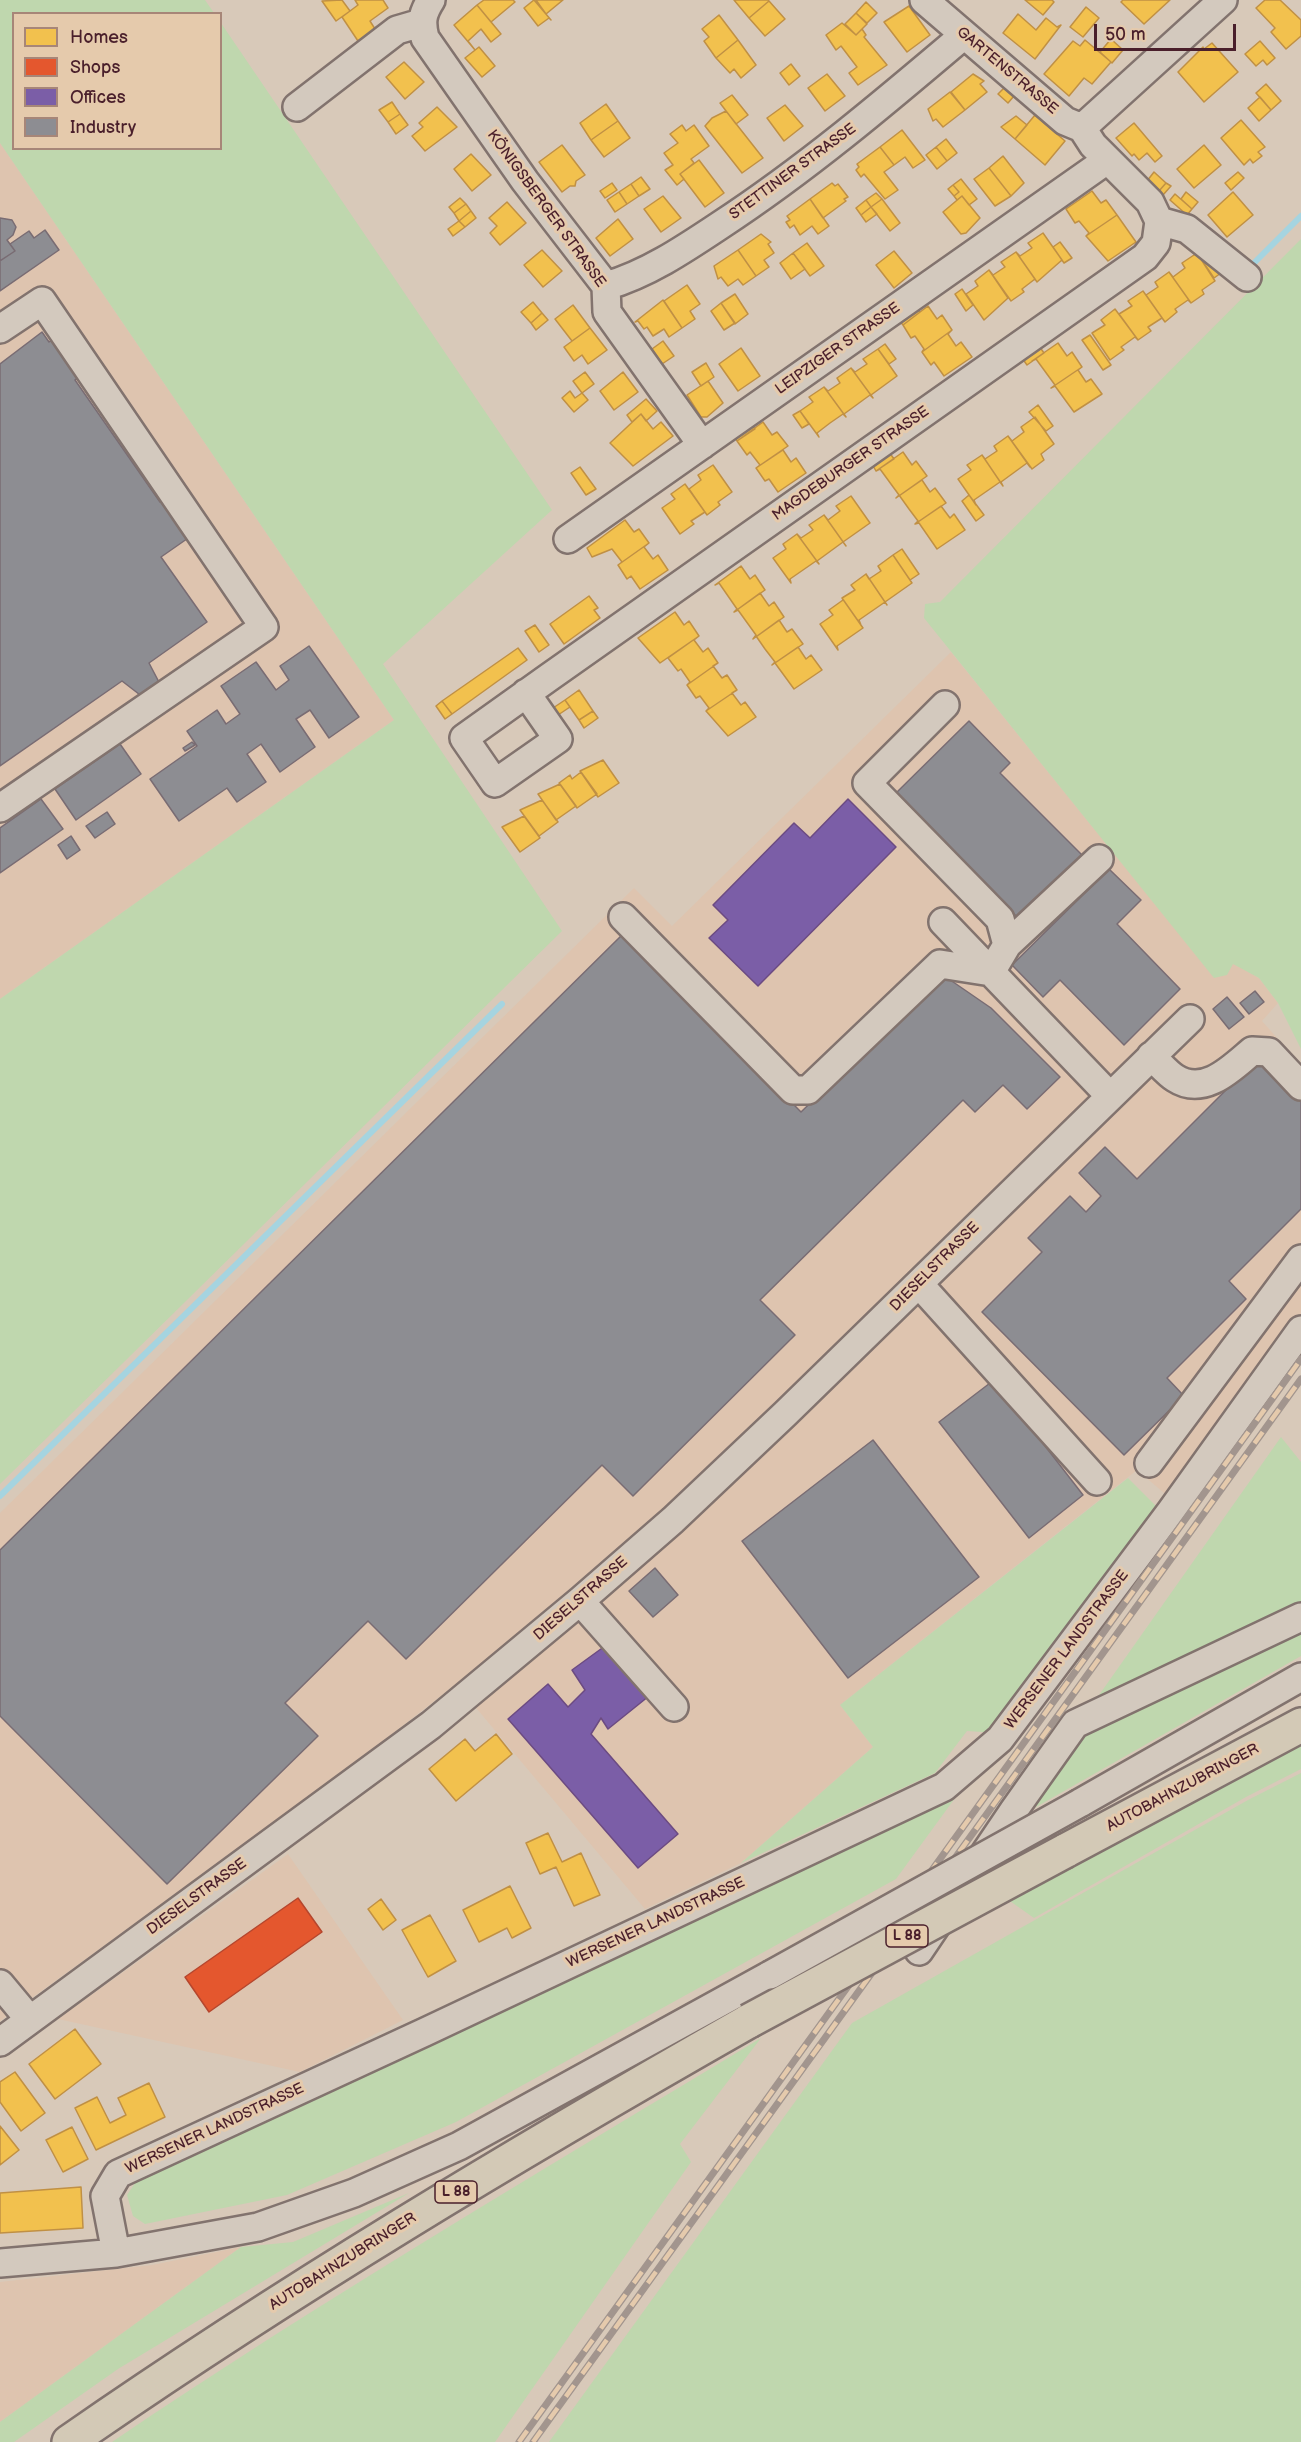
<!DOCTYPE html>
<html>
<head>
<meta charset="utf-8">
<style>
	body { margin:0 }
	#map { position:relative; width:1301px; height:2442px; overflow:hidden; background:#d8c9b9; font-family:"Balsamiq Sans",sans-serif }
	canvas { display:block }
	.legend { position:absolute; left:12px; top:12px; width:210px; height:138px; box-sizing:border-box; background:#e5caac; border:2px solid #a78678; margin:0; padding:8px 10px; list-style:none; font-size:18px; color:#4a1f2b }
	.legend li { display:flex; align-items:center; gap:12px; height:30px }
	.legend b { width:30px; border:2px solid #a78678 }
	.scale { position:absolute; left:1094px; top:24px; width:142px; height:27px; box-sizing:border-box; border:3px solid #4a1f2b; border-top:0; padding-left:8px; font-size:18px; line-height:21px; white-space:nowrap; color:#4a1f2b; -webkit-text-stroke:4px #e5caac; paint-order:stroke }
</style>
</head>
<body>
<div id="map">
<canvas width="1301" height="2442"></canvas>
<ul class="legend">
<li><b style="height:16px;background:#f2c14e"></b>Homes</li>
<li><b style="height:16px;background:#e4572e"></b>Shops</li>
<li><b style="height:16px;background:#7b5ea7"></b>Offices</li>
<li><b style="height:16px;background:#8d8d92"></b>Industry</li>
</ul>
<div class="scale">50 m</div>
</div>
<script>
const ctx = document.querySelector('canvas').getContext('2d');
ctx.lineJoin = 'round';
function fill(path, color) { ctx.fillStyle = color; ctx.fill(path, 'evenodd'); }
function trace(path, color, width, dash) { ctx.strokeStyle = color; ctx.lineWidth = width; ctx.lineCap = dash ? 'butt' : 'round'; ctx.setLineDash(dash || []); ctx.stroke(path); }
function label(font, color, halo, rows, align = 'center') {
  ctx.font = font + ' "Balsamiq Sans",sans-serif'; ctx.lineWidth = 6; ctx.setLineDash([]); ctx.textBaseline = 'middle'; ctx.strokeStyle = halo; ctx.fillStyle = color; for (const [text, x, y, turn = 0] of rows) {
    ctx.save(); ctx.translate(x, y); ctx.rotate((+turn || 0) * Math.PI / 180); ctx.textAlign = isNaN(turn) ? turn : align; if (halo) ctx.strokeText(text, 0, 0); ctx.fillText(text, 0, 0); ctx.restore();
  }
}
const built = new Path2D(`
	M0,143L394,720L0,999Z
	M951,652L1214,977L1233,963L1259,978L1278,1003L1262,1021L1301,1065V1316L1170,1498L1137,1470L840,1705L873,1747L741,1863L645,1909L456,1684L345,1771L0,2021V1513L634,888L672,926Z
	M288,1854L403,2020L300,2072L58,2019Z
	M241,2247L0,2422V2282L152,2265Z`);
const green = new Path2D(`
	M0,0H205L214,13L14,14V148H220L221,23L552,510L383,664L562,931L0,1484V999L394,720L0,143Z
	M1301,239V1049L1278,1003L1259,978L1233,964L1227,975L1214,978L924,618L925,604L940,602Z
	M1281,1437L1301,1462V1609L1092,1705Z
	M1128,1478L1161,1511L997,1733L967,1731L935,1773L741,1863L873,1747L840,1705Z
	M1301,1626V1656L1008,1823L1073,1731Z
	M1301,1743V1769L1246,1797L1034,1918L1007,1899Z
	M1301,1773V2442H549L852,2023L1248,1800Z
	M958,1794L896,1879L456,2122L287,2195L145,2224L133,2216L127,2195L140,2176Z
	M761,2038L680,2144L691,2162L495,2442H112C323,2299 543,2170 761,2038Z
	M409,2193L118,2369L14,2442H0V2422L241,2247L293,2242Z`);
const homes = new Path2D(`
	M342,0L350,11L336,21L322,1Z
	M355,0H383L388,8L370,21L375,29L358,41L342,17L358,5Z
	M484,0H513L515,2L491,22L477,5Z
	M534,0L551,20L549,18L538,26L524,8Z
	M536,0H563L546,14Z
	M734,0H768L769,1L749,18Z
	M1025,0H1052L1054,2L1043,15Z
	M1123,0H1170L1144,24L1121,2Z
	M1265,0H1280L1301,20V36L1286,49L1271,32L1275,28L1256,8Z
	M769,1L785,19L765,36L749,18Z
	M866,2L877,13L867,23L856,13Z
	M477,5L501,34L491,42L481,29L468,41L475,50L454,25Z
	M909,6L930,35L907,52L884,22Z
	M1086,7L1099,18L1083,37L1070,27Z
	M856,13L867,24L856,35L845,24Z
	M1018,14L1036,30L1046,18L1057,27L1061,25L1035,59L1003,33Z
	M719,15L738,40L716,58L704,41L709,37L702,29Z
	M842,23L856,35L862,29L866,35L864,37L887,65L858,85L849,73L857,67L841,46L836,50L826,35Z
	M1111,39L1123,50L1112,63L1100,52Z
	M738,40L756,65L741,78L734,69L730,73L716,58Z
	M1085,40L1111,62L1092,84L1084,78L1069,96L1044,74L1073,41L1080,46Z
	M1260,41L1275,58L1267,65L1263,60L1256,66L1245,54Z
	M1212,43L1238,72L1204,102L1178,72L1203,47L1204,49Z
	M479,47L495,66L482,77L465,58Z
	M404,62L424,82L405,99L386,77Z
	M791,64L800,76L789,85L780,73Z
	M827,74L845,96L825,111L808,88Z
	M973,74L984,81L980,84L987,92L965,110L951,92Z
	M1266,84L1281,101L1271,110L1256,93Z
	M1004,88L1014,96L1008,103L998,94Z
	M950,92L965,110L943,127L936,119L933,121L928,109Z
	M732,95L748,115L736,124L720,103Z
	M1260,97L1271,110L1259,121L1248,108Z
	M392,102L400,114L388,122L379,110Z
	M606,104L618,121L591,140L580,123Z
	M785,105L803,126L784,141L767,118Z
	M437,107L457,127L425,151L412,136L423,127L419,123Z
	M726,111L763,158L742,173L705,126L712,118Z
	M400,114L408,125L396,134L388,122Z
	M1035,115L1065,141L1045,165L1015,139Z
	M1016,116L1027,125L1015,139L1001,127Z
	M1241,120L1265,147L1258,152L1262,156L1253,163L1250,159L1244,165L1221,138Z
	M618,121L630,138L604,157L591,140Z
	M1134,123L1162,156L1155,162L1147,153L1139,160L1134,154L1132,156L1116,138Z
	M682,125L686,131L694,125L709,146L691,159L694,163L680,174L684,179L677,185L665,170L673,165L664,153L678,143L670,134Z
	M902,130L925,160L913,168L905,157L894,165L880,147Z
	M946,139L957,153L947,161L936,147Z
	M562,145L585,175L576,181L575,186H570L562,192L539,162Z
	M1204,145L1221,165L1194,188L1177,169Z
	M880,147L894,165L884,172L898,190L885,199L864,174L861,177L856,170L859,167L857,164Z
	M936,147L947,161L937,169L926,155Z
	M471,154L491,175L472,191L454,169Z
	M1003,156L1024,183L1011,196L989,168Z
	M699,160L724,193L705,207L680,174Z
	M989,168L1011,196L995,206L974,179Z
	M1154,172L1166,183L1159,191L1147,181Z
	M1238,172L1244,178L1231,190L1225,183Z
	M641,177L650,189L639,196L631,184Z
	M961,179L977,199L969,205L962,196L957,200L954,196L959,192L953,185Z
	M612,183L617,190L605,198L600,191Z
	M832,183L835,186L838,184L848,197L844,199L846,201L823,218L810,199Z
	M1166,183L1171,186L1163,195L1159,191Z
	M631,184L639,196L627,204L619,192Z
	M953,185L959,192L954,196L948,189Z
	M1092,191L1101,203L1106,200L1117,215L1086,236L1089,233L1079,221L1075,223L1066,209Z
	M619,192L627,204L615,212L607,200Z
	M1186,192L1198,202L1192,209L1181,199Z
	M1233,192L1253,215L1227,237L1208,215Z
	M876,193L882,199L871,207L866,200Z
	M1175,194L1192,209L1187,215L1170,200Z
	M663,196L681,218L661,232L644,209Z
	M962,196L980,218L966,233L961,234L943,212Z
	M460,198L466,204L454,213L449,207Z
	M810,199L829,226L818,234L812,226L800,235L794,225L790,228L786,222L790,220L787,216Z
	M882,199L900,223L890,231L871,207Z
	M866,200L871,207L861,215L856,208Z
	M507,202L526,223L500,245L490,233L497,226L489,218Z
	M466,204L471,211L459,221L454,213Z
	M871,207L877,214L866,222L861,215Z
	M471,211L476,218L465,227L459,221Z
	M1117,215L1136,242L1108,261L1086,236Z
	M618,219L633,239L610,256L596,238Z
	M459,221L465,227L453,236L448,229Z
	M1043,233L1062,260L1037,282L1016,252L1020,256L1032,248L1028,243Z
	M761,234L771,242L768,244L774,253L764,260L769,267L756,276L738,250Z
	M1060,242L1072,258L1064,263L1053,247Z
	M807,243L824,266L810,276L793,253Z
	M542,250L562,271L543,287L524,265Z
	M738,250L756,276L743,285L738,279L728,286L721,277L718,279L714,266Z
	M894,251L912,273L894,288L876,265Z
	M1016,252L1035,279L1022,289L1024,292L1011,301L989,270L993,275L1005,267L1001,262Z
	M793,253L805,269L791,279L780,263Z
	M1197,253L1215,281L1202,290L1204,294L1191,303L1169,272L1173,277L1185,268L1182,263Z
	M1197,253L1221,273L1214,278Z
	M989,270L1008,298L984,320L966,294L978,286L975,281Z
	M1169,272L1191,303L1188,300L1175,309L1177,312L1165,322L1146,295L1158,287L1155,282Z
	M687,285L700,304L690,311L695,319L682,328L664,301Z
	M962,289L973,305L966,311L955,294Z
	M1143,291L1165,322L1162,318L1148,327L1151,331L1138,340L1119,314L1132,306L1128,301Z
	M735,294L748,314L735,324L721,303Z
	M663,300L682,328L669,337L664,329L653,336L647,327L644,329L638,321L635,322Z
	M533,302L542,313L531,323L521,312Z
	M721,303L735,323L724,330L711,311Z
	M573,305L590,328L572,341L555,319Z
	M915,306L920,312L928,306L903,325L897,318Z
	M928,306L937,319L942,315L952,330L922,352L924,349L915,336L911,338L903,325Z
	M1115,309L1138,340L1135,337L1121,347L1124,350L1110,360L1092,333L1105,325L1101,320Z
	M542,313L548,320L536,330L531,323Z
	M590,328L607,350L588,364L582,355L574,361L564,347Z
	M952,330L948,334L956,346L961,342L972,357L944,376L934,362L931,365L922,352Z
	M1090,335L1111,365L1103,370L1082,340Z
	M663,341L674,356L662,364L652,349Z
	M1058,343L1067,356L1072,352L1082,367L1051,388L1055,385L1036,359L1032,361Z
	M885,344L896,359L889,364L878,349Z
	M1039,346L1044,353L1027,365L1022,358Z
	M741,348L760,376L738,391L719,364Z
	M878,349L897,376L871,395L873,398L851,368L855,372L867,364L863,359Z
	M706,363L714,377L701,386L692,372Z
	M1082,367L1078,370L1086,382L1091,379L1102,394L1074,412L1055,386L1051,388Z
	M851,368L873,398L870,395L844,414L846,417L824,387L828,391L840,383L837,378Z
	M585,372L594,384L582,393L573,381Z
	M623,372L638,392L614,410L600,391Z
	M708,381L723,403L707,417H701L687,395Z
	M824,387L846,417L843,414L830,423L817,433L819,437L800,411L813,402L809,397Z
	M570,391L575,398L582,393L588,400L574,412L562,398Z
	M646,399L657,411L646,421L641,414L632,422L627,415Z
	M1038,405L1053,426L1046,431L1029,412Z
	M800,411L809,424L802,428L793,415Z
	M641,414L653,429L661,422L673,436L633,466L610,443Z
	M1035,417L1054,444L1041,454L1044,460L1032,469L1008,436L1012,441L1024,432L1021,427Z
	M750,422L755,429L737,441L733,434Z
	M763,422L772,435L777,432L788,446L756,468L760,465L750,452L747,455L737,441Z
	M1008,436L1030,467L1027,463L1001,482L1003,486L982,455L985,459L997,451L994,446Z
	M783,450L791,462L796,458L806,473L778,492L769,479L765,481L756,468Z
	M889,452L894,459L876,471L872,464Z
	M903,452L912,465L916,461L927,476L896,498L899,495L880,469L876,471Z
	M982,455L1003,486L1000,482L974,500L976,505L958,479L971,470L967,465Z
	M713,465L732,492L718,502L720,505L707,515L689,489L701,480L698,475Z
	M580,467L596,489L586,495L571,473Z
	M922,480L930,492L935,488L946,503L915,524L918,521L909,509L899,495L896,498Z
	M685,484L707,515L705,512L691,521L694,524L680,534L662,508L675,499L671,494Z
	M969,495L984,515L976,521L962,501Z
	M851,496L870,523L843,542L846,546L824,515L828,520L840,511L836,506Z
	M941,506L950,518L954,514L965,530L937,549L919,523L915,524Z
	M824,515L846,546L843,542L817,561L819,564L797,534L801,538L813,530L809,525Z
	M625,520L634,532L639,529L649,543L618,565L622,562L612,549L592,557L587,548Z
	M797,534L819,564L816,561L790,579L791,583L773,558L786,549L783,544Z
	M649,543L644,547L653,559L658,555L668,570L640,589L631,576L627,579L618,565Z
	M902,549L919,574L910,580L893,555Z
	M893,555L912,583L885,602L887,605L866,574L869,579L881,571L878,566Z
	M741,566L750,579L755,575L765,590L734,612L737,609L719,583L715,585Z
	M866,574L887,605L885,602L859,620L861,625L842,598L855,590L851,585Z
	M760,593L769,606L774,602L784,617L753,639L756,635L738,610L734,612Z
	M589,596L598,608L594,610L600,618L564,644L550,624Z
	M842,598L863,628L837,646L838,650L820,624L833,615L829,610L843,600Z
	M675,612L684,625L689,621L699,636L660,663L638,638Z
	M779,620L787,632L792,629L803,644L772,665L775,662L765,649L756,636L753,639Z
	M535,625L549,645L539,652L525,631Z
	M699,636L694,640L703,652L708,648L718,663L687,685L690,682L681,669L678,671L668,658Z
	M798,647L806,659L811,655L822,670L794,689L775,663L772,665Z
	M518,648L527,660L452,714L442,701Z
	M718,663L713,666L722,678L727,675L737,690L706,711L709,708L700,696L696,698L687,685Z
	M579,690L593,711L579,720L565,700Z
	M737,690L732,693L741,705L745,702L756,717L728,736L706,711Z
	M565,700L570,707L558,715L553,708Z
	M442,701L452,714L445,719L436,706Z
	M593,711L598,718L584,728L579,720Z
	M603,760L619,783L598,797L580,771Z
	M581,772L597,794L577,808L559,783L570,775L572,779Z
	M560,784L576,806L556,820L538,794Z
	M542,800L558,822L539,836L520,810Z
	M524,816L540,838L520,852L502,827Z
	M496,1734L512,1754L456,1801L429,1769L465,1739L475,1751Z
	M548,1833L562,1862L581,1853L600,1895L574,1906L556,1867L540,1874L526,1843Z
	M510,1886L531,1928L512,1938L507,1928L479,1942L463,1910Z
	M381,1899L396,1920L383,1930L368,1909Z
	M430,1915L456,1961L428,1977L402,1930Z
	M75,2029L101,2064L55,2099L29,2064Z
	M15,2072L45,2113L21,2131L0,2102V2082Z
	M149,2083L165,2117L96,2150L75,2108L97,2097L110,2123L126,2115L118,2098Z
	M0,2126L19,2150L0,2165Z
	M72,2127L88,2159L63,2172L46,2140Z
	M81,2187L83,2228L0,2233V2193Z`);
const shops = new Path2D(`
	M298,1898L322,1932L209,2012L185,1977Z`);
const offices = new Path2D(`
	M848,799L896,847L758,986L709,938L728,920L713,905L794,823L810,838Z
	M605,1646L649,1696L608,1729L601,1718L591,1734L678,1834L638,1868L508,1719L548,1684L568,1707L585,1690L572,1670Z`);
const industry = new Path2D(`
	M0,218L12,220L16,227L13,235L7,240L15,251L0,261Z
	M45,230L59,250L0,291V261L15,251L10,244L29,231L34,238Z
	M42,332L49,342L56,337L83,375L75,380L160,502L168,496L194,534L161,557L207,622L149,663L161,686L144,698L122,681L0,766V364Z
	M309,646L359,717L329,738L310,710L296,719L315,747L280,772L261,744L247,754L266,782L237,802L227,788L179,821L150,779L197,746L187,731L217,710L226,724L240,714L221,686L256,662L276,690L289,680L280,666Z
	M969,721L1010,763L1000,773L1082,855L1018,918L895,794Z
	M192,742L195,745L185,751L183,748Z
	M120,744L141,774L76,820L55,789Z
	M41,799L63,829L0,873V828Z
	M107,812L115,824L95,838L86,826Z
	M71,836L80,850L67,859L58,845Z
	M1109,869L1141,900L1117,924L1180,989L1124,1045L1060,980L1043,997L1012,965Z
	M624,933L801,1112L943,975L991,1008L1060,1077L1027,1109L1003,1085L975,1112L963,1100L760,1300L795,1335L633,1496L602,1465L406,1659L368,1621L285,1703L318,1736L167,1884L0,1716V1550Z
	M1255,991L1264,1002L1249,1014L1240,1003Z
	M1227,997L1244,1017L1229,1029L1213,1009Z
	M1258,1058L1301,1101V1209L1229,1281L1246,1299L1167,1378L1184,1396L1124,1455L982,1312L1042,1252L1028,1238L1070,1196L1086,1212L1101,1196L1079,1173L1105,1147L1137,1179Z
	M994,1380L1083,1495L1029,1538L939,1422Z
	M873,1440L979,1577L848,1678L742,1541Z
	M655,1568L678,1595L653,1617L629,1591Z`);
const stream = new Path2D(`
	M1251,266L1301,216
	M0,1496L502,1004`);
const minor = new Path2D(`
	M431,0C422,14 421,22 425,38L525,181L606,286L607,312L702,445
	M924,0L1065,121L1082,128L1093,145L1150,202L1159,221
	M297,107L397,30L421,23
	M1082,128L1223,0
	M1159,221L1187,229L1247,277
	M606,286C647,274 683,250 719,226C806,169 885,102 964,35
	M0,329L42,301L264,627L0,808
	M568,539L1107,160
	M526,693L558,739L495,783L464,738L548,678L1145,257L1156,243L1159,221
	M945,705L867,783L1000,919L1007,945L991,972
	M623,917L793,1090H808L940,964L991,972
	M943,922L1110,1096
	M1007,945L1099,859
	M1151,1056C1159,1063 1167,1073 1175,1078C1204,1097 1232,1068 1252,1051L1269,1052L1301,1086
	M919,1284L1097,1481
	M1149,1463L1301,1259
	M580,1601L674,1707
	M1080,1803L1301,1677
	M919,1951L1014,1810L1075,1724L1301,1617
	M0,1984L30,2020
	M0,2042L431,1725L580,1601L673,1520L785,1414L1190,1019
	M116,2253L105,2196L118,2174L425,2032L944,1787L1000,1739L1171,1511L1301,1330
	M0,2263L116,2253L258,2227L354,2193L459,2146L770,1975`);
const highway = new Path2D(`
	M1065,1851L1301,1725
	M69,2442C288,2290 517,2153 749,2021`);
const rail = new Path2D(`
	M519,2442L1301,1359
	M533,2442L1301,1379`);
const minorBridge = new Path2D(`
	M770,1975L1080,1803`);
const highwayBridge = new Path2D(`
	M749,2021L1065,1851`);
const shields = [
	[907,1936,42],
	[456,2192,42]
];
const shieldNames = [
	["L 88",907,1936],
	["L 88",456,2192]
];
const streetNames = [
	["GARTENSTRASSE",1007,71,40],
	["STETTINER STRASSE",793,172,-36],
	["KÖNIGSBERGER STRASSE",546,209,54],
	["LEIPZIGER STRASSE",838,349,-35],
	["MAGDEBURGER STRASSE",851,464,-35],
	["DIESELSTRASSE",935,1267,-45],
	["DIESELSTRASSE",581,1599,-41],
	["WERSENER LANDSTRASSE",1067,1650,-53],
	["AUTOBAHNZUBRINGER",1183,1788,-28],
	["DIESELSTRASSE",197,1897,-36],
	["WERSENER LANDSTRASSE",656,1923,-25],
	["WERSENER LANDSTRASSE",215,2129,-25],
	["AUTOBAHNZUBRINGER",343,2262,-32]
];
fill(built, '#dec4af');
fill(green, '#bfd7ae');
fill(homes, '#f2c14e');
trace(homes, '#c09044', 1.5);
fill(shops, '#e4572e');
trace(shops, '#b6462d', 1.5);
fill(offices, '#7b5ea7');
trace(offices, '#6c4b82', 1.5);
fill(industry, '#8d8d92');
trace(industry, '#796c73', 1.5);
trace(stream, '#a5d4e0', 6);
trace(minor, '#82736e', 32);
trace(highway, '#82736e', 38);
trace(minor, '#d3c9be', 27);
trace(highway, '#d3c9b6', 33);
trace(rail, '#a2958e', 7);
trace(rail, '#e5caac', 4.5, [14]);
trace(minorBridge, '#82736e', 32, []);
trace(highwayBridge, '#82736e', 38, []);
trace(minorBridge, '#d3c9be', 27);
trace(highwayBridge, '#d3c9b6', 33);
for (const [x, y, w] of shields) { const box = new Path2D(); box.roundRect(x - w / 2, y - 11, w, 22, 4.5); ctx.fillStyle = '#e5caac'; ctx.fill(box); trace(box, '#4a1f2b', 1.5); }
label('bold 14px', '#4a1f2b', null, shieldNames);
label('15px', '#4a1f2b', '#e5caac', streetNames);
</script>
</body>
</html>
